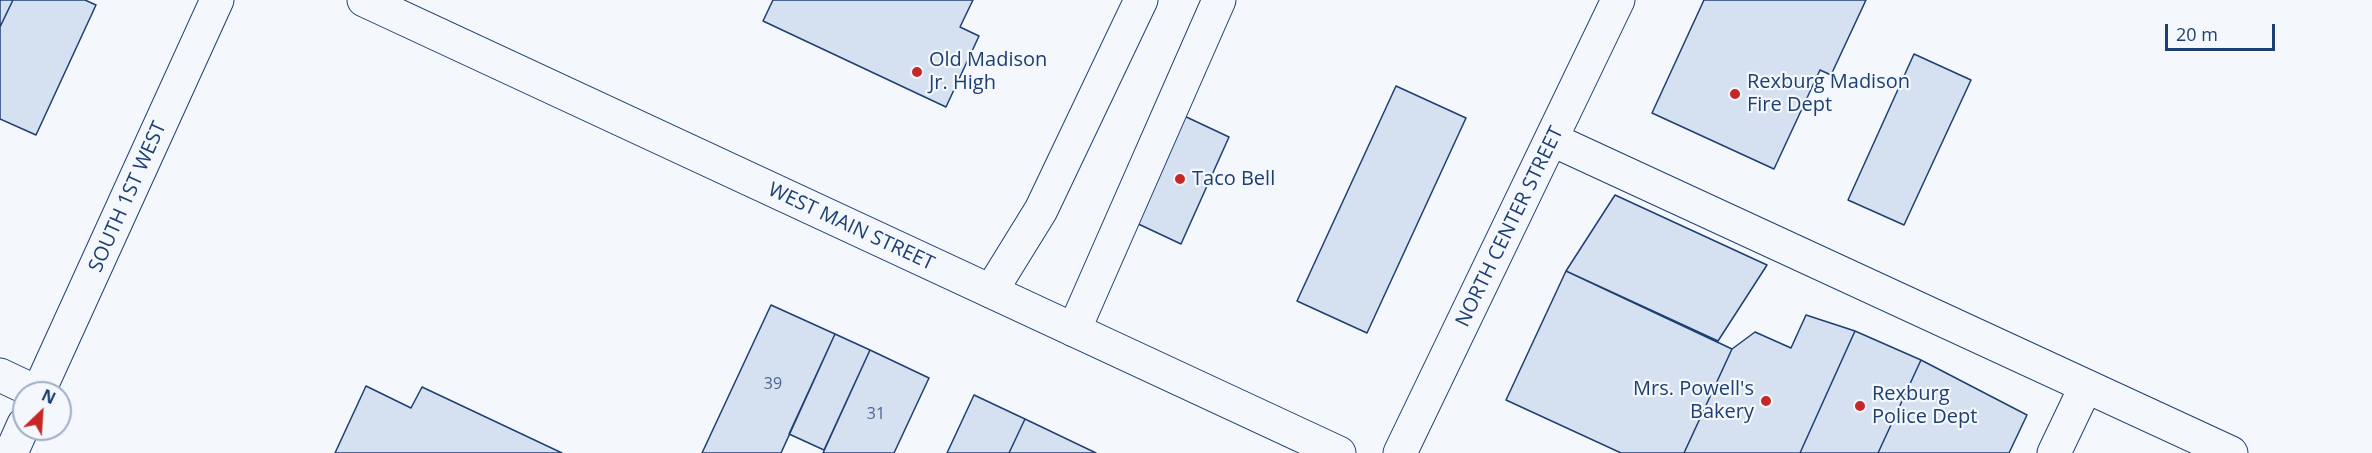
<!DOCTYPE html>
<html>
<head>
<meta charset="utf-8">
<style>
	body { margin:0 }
	#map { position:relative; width:2372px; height:453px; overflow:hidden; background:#f4f7fb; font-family:"Open Sans",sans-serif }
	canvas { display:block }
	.north { position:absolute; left:12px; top:381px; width:60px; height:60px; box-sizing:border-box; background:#f4f7fb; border:2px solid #9eadc5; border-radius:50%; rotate:25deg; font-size:16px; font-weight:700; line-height:24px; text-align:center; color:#1d3f73 }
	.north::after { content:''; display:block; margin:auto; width:21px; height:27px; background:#c62828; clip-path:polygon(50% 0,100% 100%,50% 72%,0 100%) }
	.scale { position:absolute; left:2165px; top:24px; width:110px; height:27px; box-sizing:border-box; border:3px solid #1d3f73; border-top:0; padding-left:8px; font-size:18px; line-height:21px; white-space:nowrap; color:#1d3f73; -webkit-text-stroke:4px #f4f7fb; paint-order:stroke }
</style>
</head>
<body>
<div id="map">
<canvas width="2372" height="453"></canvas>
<div class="north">N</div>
<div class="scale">20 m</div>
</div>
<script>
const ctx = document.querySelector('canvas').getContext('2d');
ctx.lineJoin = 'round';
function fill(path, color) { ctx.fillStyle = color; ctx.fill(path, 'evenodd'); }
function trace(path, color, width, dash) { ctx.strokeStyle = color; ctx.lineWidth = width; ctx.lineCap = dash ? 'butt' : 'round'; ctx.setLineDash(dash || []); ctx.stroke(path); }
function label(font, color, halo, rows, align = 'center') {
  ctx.font = font + ' "Open Sans",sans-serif'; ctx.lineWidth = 4.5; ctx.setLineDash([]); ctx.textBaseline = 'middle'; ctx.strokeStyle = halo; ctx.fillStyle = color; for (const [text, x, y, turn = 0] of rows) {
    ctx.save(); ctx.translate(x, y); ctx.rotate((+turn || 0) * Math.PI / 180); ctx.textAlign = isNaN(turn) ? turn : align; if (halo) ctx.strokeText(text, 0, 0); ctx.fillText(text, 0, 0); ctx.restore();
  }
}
const building = new Path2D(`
	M0,0H13L0,27Z
	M13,0H85L96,5L36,135L0,119V27Z
	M773,0H973L960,27L979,36L946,107L763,21Z
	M1704,0H1866L1831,75L1820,70L1774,169L1652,113Z
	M1914,54L1971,80L1904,225L1848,200Z
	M1396,86L1466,118L1367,333L1297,301Z
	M1180,114L1229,137L1181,244L1132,221Z
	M1615,195L1767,265L1718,341L1566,271Z
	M1566,271L1732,349L1684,453H1621L1506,400Z
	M771,305L835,334L781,453H702Z
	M1806,315L1855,331L1800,453H1684L1732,349L1755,332L1791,348Z
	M1855,331L1921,360L1878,453H1800Z
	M835,334L870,350L824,450L789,434Z
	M870,350L929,378L894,453H823Z
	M1921,360L2027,415L2009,453H1878Z
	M366,386L411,408L422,387L562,453H335Z
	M974,395L1025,419L1009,453H947Z
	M1025,419L1096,453H1009Z`);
const minor = new Path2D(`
	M1553,140L2231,453
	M991,291L1041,210L1141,0
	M1074,330L1219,0
	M0,375L38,393L217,0
	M11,453L24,424
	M1400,453L1618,0
	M2054,453L2086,386`);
const major = new Path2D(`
	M364,0L1339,453`);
const markers = [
	[917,72,6,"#c62828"],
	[1735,94,6,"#c62828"],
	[1180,179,6,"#c62828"],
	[1766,401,6,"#c62828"],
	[1860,406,6,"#c62828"]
];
const numberNames = [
	["39",773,384],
	["31",876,414]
];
const poiNames = [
	["Old Madison",929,60],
	["Jr. High",929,83],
	["Rexburg Madison",1747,82],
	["Fire Dept",1747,105],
	["Taco Bell",1192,179],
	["Mrs. Powell's",1754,389,"right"],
	["Bakery",1754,412,"right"],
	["Rexburg",1872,394],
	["Police Dept",1872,417]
];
const streetNames = [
	["SOUTH 1ST WEST",128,197,-66],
	["WEST MAIN STREET",851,227,25],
	["NORTH CENTER STREET",1510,227,-64]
];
fill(building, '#d5e0f0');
trace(building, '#1d3f73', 1.5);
trace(minor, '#1d3f73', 35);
trace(major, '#1d3f73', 35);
trace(minor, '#f4f7fb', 33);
trace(major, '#f4f7fb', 33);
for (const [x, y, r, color] of markers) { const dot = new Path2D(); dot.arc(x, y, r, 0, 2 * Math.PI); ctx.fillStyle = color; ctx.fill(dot); trace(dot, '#f4f7fb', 2); }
label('16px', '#4b6792', null, numberNames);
label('20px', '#1d3f73', '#f4f7fb', poiNames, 'left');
label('20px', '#1d3f73', '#f4f7fb', streetNames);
</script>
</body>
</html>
